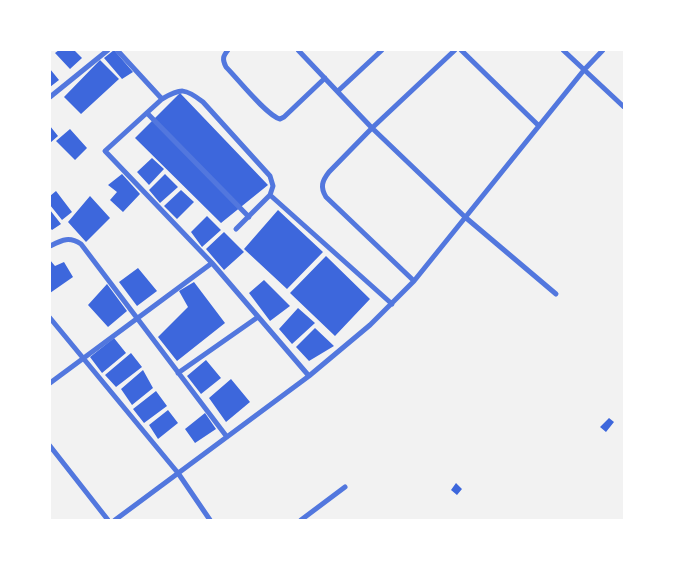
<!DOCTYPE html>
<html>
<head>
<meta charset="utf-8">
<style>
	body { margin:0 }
	#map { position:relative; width:674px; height:570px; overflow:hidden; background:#f2f2f2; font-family:"Fira Sans",sans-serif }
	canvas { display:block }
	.frame { position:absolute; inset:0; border:51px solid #fff; pointer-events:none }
</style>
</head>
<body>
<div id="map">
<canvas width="674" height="570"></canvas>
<div class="frame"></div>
</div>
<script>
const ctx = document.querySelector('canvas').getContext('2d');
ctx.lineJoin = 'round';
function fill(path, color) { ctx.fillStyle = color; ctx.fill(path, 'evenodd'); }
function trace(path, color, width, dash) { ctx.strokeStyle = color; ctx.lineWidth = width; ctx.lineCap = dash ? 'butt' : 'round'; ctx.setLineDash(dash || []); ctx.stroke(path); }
const building = new Path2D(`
	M59,50H74L82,58L70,69L55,53Z
	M114,50L133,72L122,79L104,58Z
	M100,60L119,79L81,114L64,97Z
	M50,69L59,80L50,87Z
	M180,93L268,185L221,223L135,138Z
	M50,126L58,136L50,143Z
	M70,129L87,148L75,160L56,141Z
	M152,158L164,169L149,185L137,172Z
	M122,174L140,194L123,212L110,200L117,192L108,185Z
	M165,174L178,187L160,203L149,190Z
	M181,190L194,202L177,219L164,206Z
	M56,191L72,212L62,220L50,205V196Z
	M90,196L110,218L86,242L68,222Z
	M50,210L61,224L52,230L50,228Z
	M278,210L323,252L287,289L244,249Z
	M207,216L221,230L202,247L191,232Z
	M224,232L244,252L224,270L206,249Z
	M326,256L370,299L335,336L290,293Z
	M50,260L55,266L64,262L73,277L50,293Z
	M138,268L157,291L137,306L119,282Z
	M264,280L290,306L270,321L249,293Z
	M194,282L225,323L177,361L158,337L188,307L179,291Z
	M107,284L127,311L108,327L88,305Z
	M298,308L315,323L292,344L279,329Z
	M315,328L334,346L309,361L296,347Z
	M114,338L126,353L102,373L90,357Z
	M131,353L142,367L116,387L105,375Z
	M206,360L221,378L201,394L187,376Z
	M143,370L153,388L132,405L121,389Z
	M231,379L250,402L226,422L209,398Z
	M156,391L167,406L144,423L133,409Z
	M168,410L178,423L158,439L149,425Z
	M205,413L216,429L195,443L185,429Z
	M609,418L614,422L606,432L600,427Z
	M456,483L462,489L457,495L451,490Z`);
const minor = new Path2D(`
	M228,50C223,56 222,59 226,67C237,78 267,116 280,119L284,117L325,78
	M298,50L372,128L465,217L556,294
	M461,50L539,126
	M563,50L624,107
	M338,91L382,50
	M50,97L108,50
	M162,99C181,88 185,88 203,102L270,176L273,186L270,195L236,229
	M147,113L249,217
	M270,195L392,304
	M50,246C62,240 69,236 81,244L227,437
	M414,281L326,197C320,187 322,181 329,172L372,128L455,50
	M50,318L178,473L210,520
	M178,373L258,317
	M309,376L370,325L414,281L584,70L603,50
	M50,383L212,263
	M50,446L108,520
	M115,520L309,376L212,263L105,151L162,99L117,50
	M301,520L345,487`);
fill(building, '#3d67dc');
trace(minor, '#5277de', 5);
</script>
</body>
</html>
